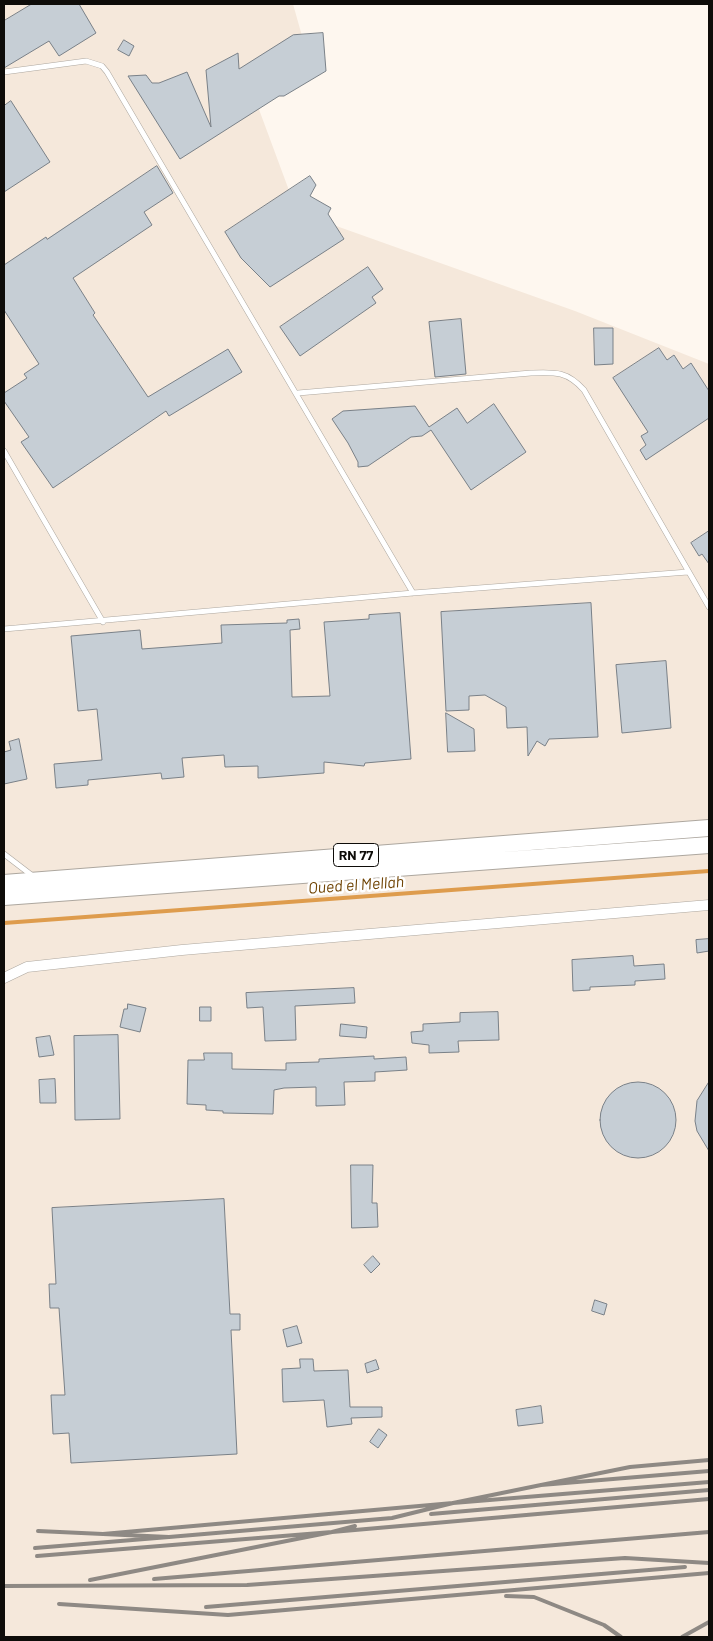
<!DOCTYPE html>
<html>
<head>
<meta charset="utf-8">
<style>
	body { margin:0 }
	#map { position:relative; width:713px; height:1641px; overflow:hidden; background:#fef7ef; font-family:Barlow,sans-serif }
	canvas { display:block }
	.frame { position:absolute; inset:0; border:5px solid #0e0c09; pointer-events:none }
</style>
</head>
<body>
<div id="map">
<canvas width="713" height="1641"></canvas>
<div class="frame"></div>
</div>
<script>
const ctx = document.querySelector('canvas').getContext('2d');
ctx.lineJoin = 'round';
function fill(path, color) { ctx.fillStyle = color; ctx.fill(path, 'evenodd'); }
function trace(path, color, width, dash) { ctx.strokeStyle = color; ctx.lineWidth = width; ctx.lineCap = dash ? 'butt' : 'round'; ctx.setLineDash(dash || []); ctx.stroke(path); }
function label(font, color, halo, rows, align = 'center') {
  ctx.font = font + ' Barlow,sans-serif'; ctx.lineWidth = 5; ctx.setLineDash([]); ctx.textBaseline = 'middle'; ctx.strokeStyle = halo; ctx.fillStyle = color; for (const [text, x, y, turn = 0] of rows) {
    ctx.save(); ctx.translate(x, y); ctx.rotate((+turn || 0) * Math.PI / 180); ctx.textAlign = isNaN(turn) ? turn : align; if (halo) ctx.strokeText(text, 0, 0); ctx.fillText(text, 0, 0); ctx.restore();
  }
}
const built = new Path2D(`
	M4,4H293L311,68L257,104L297,212L575,311L709,364V1637H4Z`);
const stream = new Path2D(`
	M4,923L709,871`);
const building = new Path2D(`
	M32,4H79L96,33L59,56L49,41L4,68V21Z
	M323,33L326,71L284,96H279L180,159L128,76L146,75L152,83H159L187,72L211,127L206,70L238,53L239,69L293,35Z
	M124,40L134,46L129,56L118,50Z
	M11,101L50,162L4,192V106Z
	M157,166L173,193L144,212L152,225L73,278L95,313L93,315L148,397L228,349L242,372L169,416L166,411L53,488L21,442L29,437L4,401V393L27,378L24,374L39,364L4,310V265L46,237L47,239Z
	M310,176L316,185L310,196L331,208L328,214L344,239L270,287L241,258L225,232Z
	M368,267L383,289L372,297L376,303L300,356L280,327Z
	M461,319L466,374L435,377L429,322Z
	M594,328H613V364L595,365Z
	M659,348L667,360L674,355L683,369L691,363L709,391V418L646,460L640,450L646,445L641,436L648,432L613,378Z
	M494,404L526,452L471,490L431,430L422,436L411,437L368,466L358,467V462L348,443L332,419L343,411L415,406L429,427L457,408L467,423Z
	M709,531V564L702,554L699,556L691,543Z
	M591,603L598,737L549,739L545,746L537,741L528,756L527,727L507,728L506,707L485,695L469,696V710L446,711L441,612Z
	M400,613L411,759L365,763L364,766L324,762V773L258,778V766L225,767L224,755L182,758L184,777L162,779L161,773L88,780V785L56,788L54,764L102,760L97,709L78,711L71,636L140,630L142,649L222,643L221,625L287,623V620L299,619L300,629L290,630L292,697L330,696L324,622L369,619V615Z
	M666,661L671,728L622,733L616,665Z
	M446,713L474,729L475,751L448,752Z
	M19,739L27,779L4,784V752L11,750L9,742Z
	M709,939V951L697,953L696,940Z
	M633,956L634,966L664,964L665,979L635,981V985L590,987V990L573,991L572,960Z
	M354,988L355,1003L295,1006L296,1040L265,1041L263,1007L247,1008L246,993Z
	M128,1004L146,1008L140,1032L120,1027L124,1009H127Z
	M200,1007H211V1021H200Z
	M498,1012L499,1040L458,1041L459,1052L429,1053V1045L412,1043L411,1032L423,1031V1024L460,1022V1013Z
	M341,1024L367,1027L366,1038L340,1036Z
	M118,1035L120,1119L75,1120L74,1036Z
	M50,1036L54,1055L39,1057L36,1038Z
	M204,1053H232V1069L286,1070V1063L319,1062V1059L374,1056V1059L406,1057L407,1070L375,1072V1081L344,1082L345,1105L316,1106V1087L284,1088L274,1090L273,1114L223,1113V1111L206,1110V1105L187,1104L188,1060H204Z
	M55,1079L56,1103H40L39,1080Z
	M709,1082V1151L697,1131L695,1121L697,1101Z
	M600 1120a38 38 0 1 1 76 0a38 38 0 1 1-76 0Z
	M351,1165H373L372,1203H377L378,1227L352,1228Z
	M224,1199L230,1314H240V1330H231L237,1454L71,1463L69,1433L53,1434L51,1395H65L59,1308H50L49,1284H56L52,1208Z
	M373,1256L380,1264L371,1273L364,1265Z
	M595,1300L607,1304L604,1315L592,1311Z
	M297,1326L302,1343L287,1347L283,1330Z
	M300,1359H313L314,1371L348,1370L350,1407H382V1417L351,1418L352,1424L327,1427L324,1400L283,1402L282,1369L300,1368Z
	M376,1360L379,1369L367,1373L365,1364Z
	M541,1406L543,1423L518,1426L516,1410Z
	M379,1429L387,1435L378,1448L370,1442Z`);
const service = new Path2D(`
	M4,72L86,61L102,66L107,72L413,593
	M298,393L531,373C555,372 567,371 584,390L709,607
	M4,451L103,622
	M4,629L413,593L688,572
	M4,854L34,877`);
const minor = new Path2D(`
	M4,978L27,967L182,950L709,905`);
const primary = new Path2D(`
	M4,883L709,828
	M4,897L709,845`);
const rail = new Path2D(`
	M709,1460L630,1467L541,1485L709,1471
	M541,1485L453,1503L709,1482
	M431,1514L709,1490
	M355,1526L332,1532L709,1499
	M38,1531L103,1534
	M35,1548L169,1537L103,1534L453,1503L392,1518L169,1537
	M37,1556L332,1532L90,1580
	M154,1579L709,1532
	M4,1586L247,1585L625,1558L709,1563
	M506,1596L534,1597L604,1625L621,1637
	M59,1604L228,1615L709,1573
	M206,1607L685,1567
	M682,1637L709,1622`);
const shields = [
	[356,855,45]
];
const shieldNames = [
	["RN 77",356,855]
];
const waterNames = [
	["Oued el Mellah",356,885,-4]
];
fill(built, '#f5e8db');
trace(stream, '#de9c4d', 4);
fill(building, '#c6ced5');
trace(building, '#7a8188', 1);
trace(service, '#ada79f', 6);
trace(minor, '#ada79f', 11);
trace(primary, '#ada79f', 18);
trace(service, '#fff', 5);
trace(minor, '#fff', 10);
trace(primary, '#fff', 16);
trace(rail, '#8e8984', 4);
for (const [x, y, w] of shields) { const box = new Path2D(); box.roundRect(x - w / 2, y - 11.5, w, 23, 4); ctx.fillStyle = '#fff'; ctx.fill(box); trace(box, '#0e0c09', 1); }
label('bold 14px', '#0e0c09', null, shieldNames);
label('italic 16px', '#704404', '#fff', waterNames);
</script>
</body>
</html>
